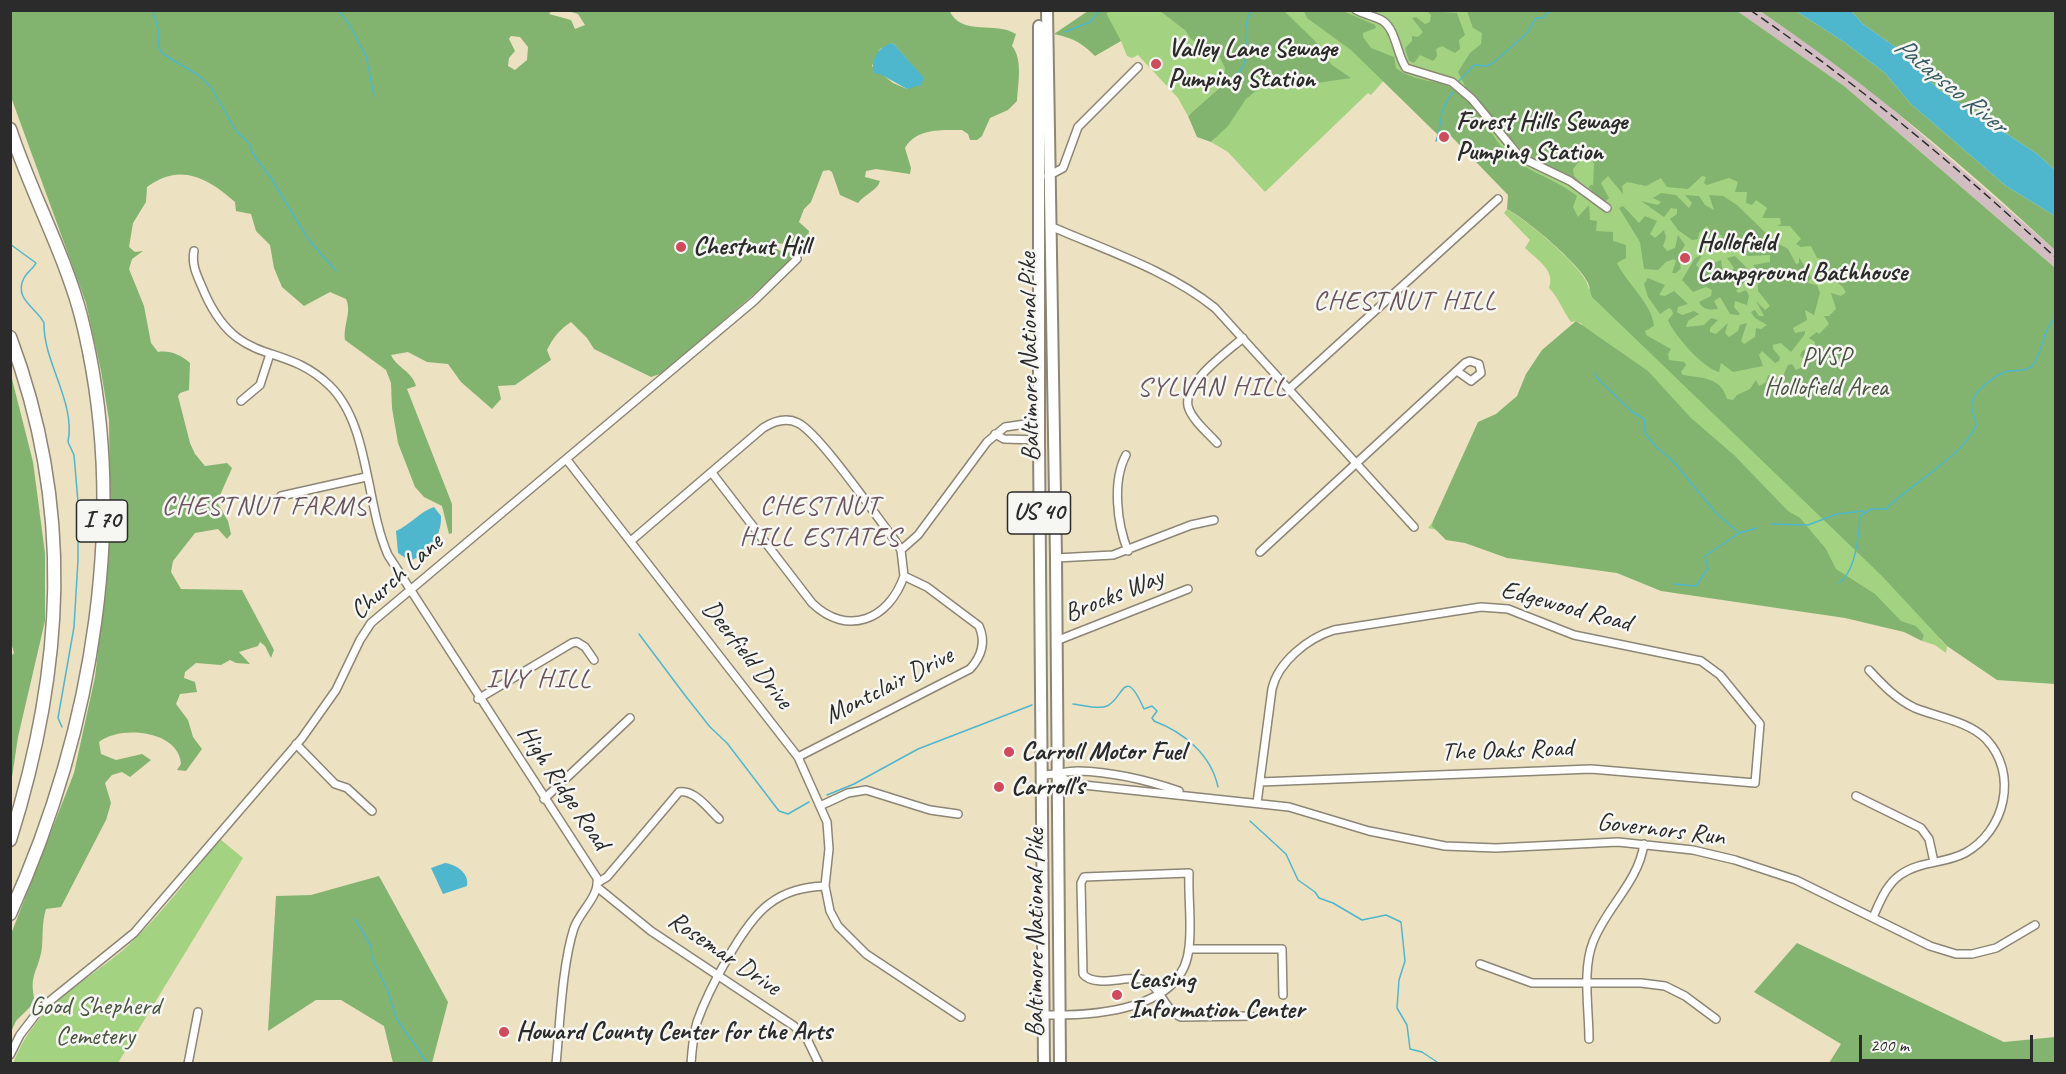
<!DOCTYPE html>
<html>
<head>
<meta charset="utf-8">
<style>
	body { margin:0 }
	#map { position:relative; width:2066px; height:1074px; overflow:hidden; background:#ece1c1; font-family:Caveat,sans-serif }
	canvas { display:block }
	.frame { position:absolute; inset:0; border:12px solid #2b2b2b; pointer-events:none }
	.scale { position:absolute; left:1859px; top:1035px; width:174px; height:27px; box-sizing:border-box; border:3px solid #2b2b2b; border-top:0; padding-left:8px; font-size:18px; line-height:21px; white-space:nowrap; color:#2b2b2b; -webkit-text-stroke:4px #f6f6f2; paint-order:stroke }
</style>
</head>
<body>
<div id="map">
<canvas width="2066" height="1074"></canvas>
<div class="frame"></div>
<div class="scale">200 m</div>
</div>
<script>
const ctx = document.querySelector('canvas').getContext('2d');
ctx.lineJoin = 'round';
function fill(path, color) { ctx.fillStyle = color; ctx.fill(path, 'evenodd'); }
function trace(path, color, width, dash) { ctx.strokeStyle = color; ctx.lineWidth = width; ctx.lineCap = dash ? 'butt' : 'round'; ctx.setLineDash(dash || []); ctx.stroke(path); }
function label(font, color, halo, rows, align = 'center') {
  ctx.font = font + ' Caveat,sans-serif'; ctx.lineWidth = 5; ctx.setLineDash([]); ctx.textBaseline = 'middle'; ctx.strokeStyle = halo; ctx.fillStyle = color; for (const [text, x, y, turn = 0] of rows) {
    ctx.save(); ctx.translate(x, y); ctx.rotate((+turn || 0) * Math.PI / 180); ctx.textAlign = isNaN(turn) ? turn : align; if (halo) ctx.strokeText(text, 0, 0); ctx.fillText(text, 0, 0); ctx.restore();
  }
}
const industrial = new Path2D(`
	M1737,11H1760L1853,75L2055,250V268L1844,86Z`);
const green = new Path2D(`
	M1097,11H1737L1844,86L2055,268L1940,639L1947,646L1946,653L1935,645L1922,641L1924,635L1920,631L1428,528L1582,324L1576,321L1571,322C1563,311 1559,298 1549,288C1556,270 1536,259 1525,248L1530,240L1504,213L1507,209C1526,220 1587,269 1589,289L1617,278L1393,70L1371,95L1368,93L1265,192L1228,152L1211,142L1215,139L1191,113L1188,116L1178,98L1138,55L1132,58L1127,56L1121,41Z
	M220,839L243,858L118,1063L13,1064C39,998 86,985 133,941C165,910 192,873 220,839Z`);
const forest = new Path2D(`
	M553,10L549,14L571,20L575,29L585,25L578,14L568,11L949,10C961,37 996,21 1016,34L1012,46C1023,59 1018,84 1017,101L1008,110L990,118L982,136L977,140H970L968,134L962,130C942,130 916,128 905,148L911,168L910,174L876,169L866,171L865,177L880,181C878,190 865,194 858,203L840,195L832,172L829,170L823,171L811,202L804,209L799,222L809,231L808,238L793,244L768,243L782,252L796,253L776,275L663,373L651,377L594,349L587,338L571,322C559,330 553,338 547,350L551,360L515,385L498,386L501,399L492,409L461,382L448,364L427,362L408,352L391,355C397,368 412,371 416,386L407,389L452,504V533L449,534L442,506L424,497L415,487L398,443L392,408L391,383L386,370L345,340C343,325 352,312 346,299L330,292L304,306L282,287L274,268L270,245L256,231L251,214L236,211L235,202C208,178 180,162 147,187L146,202L133,223L129,247L135,252L143,251L132,259L129,269L144,306L151,343L158,352C170,350 181,355 190,363L189,390L180,393L178,396L190,443L195,454L205,466L227,463L232,468L217,502L228,521L231,534L227,539L218,529L195,533L173,561L171,572L181,589L242,590L274,650L271,658L265,646L260,642L258,646L239,652L250,664L236,663L230,660L221,665L196,663L185,672L184,678L195,682L197,692L180,694L176,704L188,720L193,737L202,749L186,771L177,770L181,764C179,730 120,725 99,742L101,754L116,760L142,754L151,760L130,777L122,772L112,775L105,783L111,803L106,820L61,907L46,909C42,922 43,933 42,947C39,972 28,973 35,1002L16,1021L11,1032V934L74,773L95,677L106,583L110,514L109,420L101,371L86,303L11,97V11ZM511,36L520,37L528,47L527,60L515,70L508,66L509,58L515,51L509,39ZM893,43L923,78L907,89L893,83L872,66L880,49Z
	M1088,11H1113L1106,13L1121,41L1095,56C1081,42 1072,38 1054,34Z
	M1160,11H1284L1315,41L1332,65L1351,78L1310,84L1279,83L1262,86L1246,99L1228,126L1211,142L1197,137L1188,116L1223,85L1225,68L1217,52L1191,39L1185,30Z
	M1304,11H1343L1375,25L1376,28L1363,33V37L1371,48L1394,57L1396,68C1414,83 1439,78 1459,92C1480,106 1489,135 1507,153C1526,172 1556,179 1577,196L1573,207L1578,217L1589,205L1590,220L1597,221L1596,231L1613,232V241L1626,245V258L1617,263C1626,283 1652,303 1654,326L1645,331L1646,335L1671,349L1668,354L1669,360L1684,362L1686,365L1681,372L1683,375C1702,378 1721,377 1727,399L1733,400L1737,395L1750,389L1756,380L1759,386L1766,382L1768,375L1781,380L1788,365L1792,364L1796,370L1802,367L1804,360L1800,355L1804,349L1807,355L1814,353L1815,342L1809,338L1817,332L1819,334L1829,324L1824,316H1829L1836,309L1831,293L1841,296L1846,292L1842,286L1828,276L1829,260L1817,258L1811,246L1801,247L1796,244L1801,239L1790,226H1777L1781,224L1780,218H1762L1767,208L1756,200L1752,205L1746,203L1747,192H1735L1738,182L1729,178L1707,185L1704,183L1706,177L1702,176L1688,189L1667,187L1661,178L1646,186L1627,182L1622,186L1623,194L1608,176L1601,183L1609,198L1604,202L1589,188L1590,185H1593L1594,164L1591,158L1581,159L1573,169L1574,176L1582,184L1530,160L1466,88L1458,72L1470,53L1481,44L1482,33L1473,28L1467,11H1737L1844,86L2055,268V684L1997,680L1947,646L1882,576L1592,297C1590,293 1590,287 1588,283C1580,264 1526,219 1507,209L1508,195L1449,134H1437L1351,50L1307,18Z
	M1427,11L1457,13L1465,35L1459,40L1460,49L1455,53L1442,46L1436,49L1437,56L1433,61L1420,55L1414,63L1409,61L1405,48L1412,41V36L1418,37L1423,32L1412,18L1416,17L1425,24L1430,22L1431,15Z
	M1760,11H1796L1844,42L1885,73L1911,104L2006,186L2055,216V250C1962,164 1865,82 1760,11Z
	M1851,11H2055V170L2036,153L1938,89L1901,51L1863,24Z
	M1661,193L1676,195L1689,208L1692,203L1685,195L1699,196L1705,205L1714,210L1709,195L1723,196L1737,205L1775,242L1788,249L1796,264L1799,263V257L1811,277L1808,283L1817,285L1820,293L1814,315L1805,310L1807,320L1793,328L1795,333L1805,331V334L1791,352L1781,343L1773,345V349L1780,357L1779,361L1775,363L1762,351L1759,355L1763,366L1733,372L1721,363L1719,372C1704,369 1673,334 1668,320L1673,314L1672,310L1669,308L1660,314L1648,297L1644,284L1648,278L1665,285L1659,295L1665,296L1674,291L1688,304L1678,307L1677,312L1682,315L1694,311L1699,314L1688,321L1686,327L1704,325L1711,318L1718,320L1710,328V332L1716,334L1728,323L1725,333L1729,337L1738,331L1740,325L1747,323L1741,341L1744,344L1755,337L1756,328L1761,329L1767,325L1755,318L1751,312L1755,310L1759,316H1764L1756,301L1765,310L1770,306L1758,291V278H1770L1773,273L1770,270H1757L1753,265L1770,262V255L1748,256L1742,250L1747,244L1745,240L1727,245L1717,230L1711,234V240L1705,242L1710,231L1707,226L1699,233L1698,239L1692,240L1678,230L1670,219L1677,214V209L1671,208L1664,217L1641,201L1658,205L1661,202L1653,198Z
	M1623,206L1639,223L1645,216L1657,221L1650,234L1655,238L1664,230L1666,237L1663,246L1667,251L1675,248L1678,235L1685,245L1678,256L1681,268L1676,273H1672L1676,261L1674,259L1666,262L1658,270L1644,269L1640,242L1619,208Z
	M1702,255L1696,265L1703,272L1709,265L1721,260L1723,274L1729,276L1734,268L1727,258L1735,256L1746,267L1748,278L1736,291L1739,293L1746,290L1749,296L1747,305L1735,301L1734,307L1740,314L1738,315L1730,314L1720,297L1714,301L1718,309C1710,310 1703,310 1699,302L1711,296L1712,290L1706,287L1693,292L1682,280L1695,258Z
	M1576,321L1648,371L1691,418L1735,456L1788,511L1800,518L1826,549L1836,569L1875,594L1901,621L1916,626L1924,635L1922,641L1904,632L1845,618L1661,591L1617,573L1507,558L1465,543L1446,540L1432,526L1433,521L1478,422L1496,414L1517,396L1526,374L1542,350Z
	M11,375L33,462L45,553V621L18,737L11,784L10,657L14,653L10,639Z
	M379,876L448,1002L432,1063H393L384,1026L341,1000H316L268,1031L276,896L311,895Z
	M1797,943L2004,1042L2055,1037V1063H1829L1841,1044L1754,992Z`);
const water = new Path2D(`
	M1796,11H1851L1863,24L1901,51L1938,89L2036,153L2055,170V216L2006,186L1911,104L1885,73L1844,42Z
	M893,43L924,78L921,85L907,89L882,75L874,73C870,59 879,46 893,43Z
	M434,507L441,516C442,537 428,553 410,561L398,553L396,531C410,525 421,511 434,507Z
	M445,863C455,864 470,873 467,886L443,894L431,868Z`);
const stream = new Path2D(`
	M152,10L158,28L159,48L163,54L198,75L211,87L236,131L249,143L253,154L271,178L308,239L336,271
	M338,10L349,24L366,56L374,96
	M1065,32L1090,22L1100,10
	M1236,81C1236,73 1242,71 1244,64C1250,46 1240,27 1252,10
	M1459,81L1474,65L1487,66L1493,63L1526,34L1536,18H1542L1551,10
	M1436,141C1444,121 1436,115 1453,92
	M10,213V219
	M10,244L36,263C33,269 27,272 24,278C13,299 37,308 44,323C43,362 76,402 68,442L74,455L78,502V560L74,627L58,718L62,727
	M1595,373L1596,377L1631,411L1644,419L1645,433L1656,447L1671,459L1716,513L1739,533
	M1771,524L1808,525L1837,514L1863,511
	M1839,583C1856,571 1859,536 1860,516L1871,509H1886C1909,485 1966,454 1976,425C1976,417 1970,411 1972,403C1974,391 1994,376 2005,372C2014,369 2024,373 2032,366C2043,354 2042,329 2056,317
	M1674,584L1696,586L1708,568L1705,556L1739,533L1757,528
	M2055,616H2056
	M639,634L684,694L710,727L727,743L779,811L788,814L809,802
	M1073,704C1083,705 1099,710 1107,706C1124,698 1124,664 1144,709L1152,706L1157,711L1152,718L1154,721C1183,732 1211,754 1218,787
	M827,795L854,784L918,749L1032,705
	M1250,821L1286,854L1298,880L1315,892L1319,898L1333,903L1362,920L1386,915L1401,922L1405,961L1399,980L1397,1008L1407,1025L1410,1049L1422,1052L1440,1064
	M355,919L371,946L372,958L388,991L396,1018L428,1064`);
const minor = new Path2D(`
	M1356,10C1365,15 1375,16 1383,21C1396,30 1397,55 1406,68L1452,82L1472,99L1520,157L1570,181L1607,208
	M1048,176L1063,168L1078,127L1138,67
	M1050,226C1105,250 1168,270 1215,308L1414,527
	M194,251C191,267 199,279 205,294C239,369 282,340 329,385C370,424 365,503 388,555L597,878C600,896 580,911 574,928C562,965 560,1024 556,1064
	M1289,389L1498,199
	M241,401L260,385L270,354
	M995,434L1004,439L1039,440
	M1217,443C1208,433 1191,419 1188,406C1183,383 1227,352 1243,338
	M1126,455C1112,481 1117,524 1128,551
	M567,460L798,757L827,822L829,849L825,886L830,911L838,926L866,954L961,1017
	M712,473L812,603C847,637 889,620 904,576
	M281,496L366,477
	M632,540L763,428C774,421 786,417 798,423C819,433 876,516 894,539L901,550L904,576L927,587L979,626C986,642 982,656 970,669L798,757
	M901,550L918,535L987,442L1005,427L1039,422
	M1260,552L1465,363L1470,361L1479,364L1481,373L1471,381L1457,371
	M1056,558L1113,555L1191,525L1214,520
	M1056,641L1188,589
	M1869,670C1883,685 1896,699 1915,708C1937,717 1968,721 1986,739C2019,774 2005,831 1965,853C1944,864 1919,861 1900,875C1886,885 1880,902 1873,917
	M478,699L572,643L577,642L585,647L594,660
	M296,744L335,784L347,788L372,811
	M1041,775C1054,775 1066,771 1078,771C1113,772 1147,780 1179,791
	M1058,776L1074,784L1289,807L1369,831L1445,846L1496,848L1618,842L1693,850L1735,860L1796,880L1930,946L1956,954H1972L1996,948L2035,925
	M1856,796L1921,828L1929,839L1934,862
	M544,799L630,718
	M1257,803L1272,689C1278,662 1308,638 1334,630L1481,607L1508,609L1574,635L1701,661L1720,675L1760,724L1755,783L1591,769L1260,782
	M822,805L848,793L866,790L930,810L958,814
	M597,883L607,877L679,792C695,789 709,810 719,819
	M597,887L651,931L794,1026L807,1039L819,1064
	M1189,949H1282L1283,995
	M1480,964L1532,983H1641L1665,986L1685,996L1716,1019
	M1043,1015C1091,1016 1184,1012 1189,947C1192,923 1188,898 1189,873L1084,877L1081,883L1083,974C1094,988 1125,976 1141,979C1160,983 1163,1010 1181,1017L1251,1016
	M1589,1039C1589,1009 1582,970 1593,942C1607,906 1638,883 1644,844
	M10,1055L20,1035L40,1009L134,933L302,738L336,690L360,640L371,623L754,301L797,259
	M188,1064L198,1012
	M691,1064C692,1049 693,1036 697,1022C708,991 743,923 769,904C786,891 804,887 825,886`);
const primary = new Path2D(`
	M1047,10L1056,558L1060,1064
	M1039,26V440L1044,1064`);
const motorway = new Path2D(`
	M10,129C31,193 64,252 81,316C131,513 93,731 10,914
	M10,337C74,507 64,669 10,840`);
const rail = new Path2D(`
	M1750,10C1859,85 1959,168 2056,258`);
const markers = [
	[1156,64,6,"#d1495b"],
	[1444,137,6,"#d1495b"],
	[681,247,6,"#d1495b"],
	[1685,258,6,"#d1495b"],
	[1009,752,6,"#d1495b"],
	[999,787,6,"#d1495b"],
	[1117,995,6,"#d1495b"],
	[504,1032,6,"#d1495b"]
];
const shields = [
	[1039,513,63],
	[102,521,51]
];
const shieldNames = [
	["US 40",1039,513],
	["I 70",102,521]
];
const poiNames = [
	["Valley Lane Sewage",1168,49],
	["Pumping Station",1168,79],
	["Forest Hills Sewage",1456,122],
	["Pumping Station",1456,152],
	["Hollofield",1697,243],
	["Campground Bathhouse",1697,273],
	["Chestnut Hill",693,247],
	["Carroll Motor Fuel",1021,752],
	["Carroll's",1011,787],
	["Leasing",1129,980],
	["Information Center",1129,1010],
	["Howard County Center for the Arts",516,1032]
];
const streetNames = [
	["Baltimore National Pike",1030,357,-91],
	["Church Lane",397,577,-42],
	["Brocks Way",1114,596,-22],
	["Edgewood Road",1566,607,15],
	["Deerfield Drive",747,655,52],
	["Montclair Drive",889,686,-27],
	["The Oaks Road",1507,751,-2],
	["High Ridge Road",563,788,56],
	["Governors Run",1661,830,7],
	["Baltimore National Pike",1036,933,-90],
	["Rosemar Drive",724,954,34]
];
const parkNames = [
	["PVSP",1826,358],
	["Hollofield Area",1826,388],
	["Good Shepherd",95,1007],
	["Cemetery",95,1037]
];
const waterNames = [
	["Patapsco River",1950,86,39]
];
const neighbourhoodNames = [
	["CHESTNUT HILL",1405,302],
	["SYLVAN HILL",1212,388],
	["CHESTNUT FARMS",265,507],
	["CHESTNUT",820,507],
	["HILL ESTATES",820,538],
	["IVY HILL",539,680]
];
fill(industrial, '#d2bec2');
fill(green, '#a3d281');
fill(forest, '#82b46f');
fill(water, '#4fb7cd');
trace(stream, '#4fb7cd', 1.5);
trace(minor, '#8c8676', 10);
trace(primary, '#8c8676', 14);
trace(motorway, '#8c8676', 15);
trace(minor, '#fff', 7);
trace(primary, '#fff', 10);
trace(motorway, '#fff', 12);
trace(rail, '#2b2b2b', 1.5, [9, 4.5]);
for (const [x, y, r, color] of markers) { const dot = new Path2D(); dot.arc(x, y, r, 0, 2 * Math.PI); ctx.fillStyle = color; ctx.fill(dot); trace(dot, '#f6f6f2', 2); }
for (const [x, y, w] of shields) { const box = new Path2D(); box.roundRect(x - w / 2, y - 21, w, 42, 4.5); ctx.fillStyle = '#f6f6f2'; ctx.fill(box); trace(box, '#2b2b2b', 1.5); }
label('bold 24px', '#2b2b2b', null, shieldNames);
label('bold 26px', '#2b2b2b', '#f6f6f2', poiNames, 'left');
label('26px', '#2b2b2b', '#f6f6f2', streetNames);
label('26px', '#495540', '#f6f6f2', parkNames);
label('italic 27px', '#385c64', '#f6f6f2', waterNames);
ctx.letterSpacing = '1.5px';
label('27px', '#6c545c', '#f6f6f2', neighbourhoodNames);
ctx.letterSpacing = '0px';
</script>
</body>
</html>
